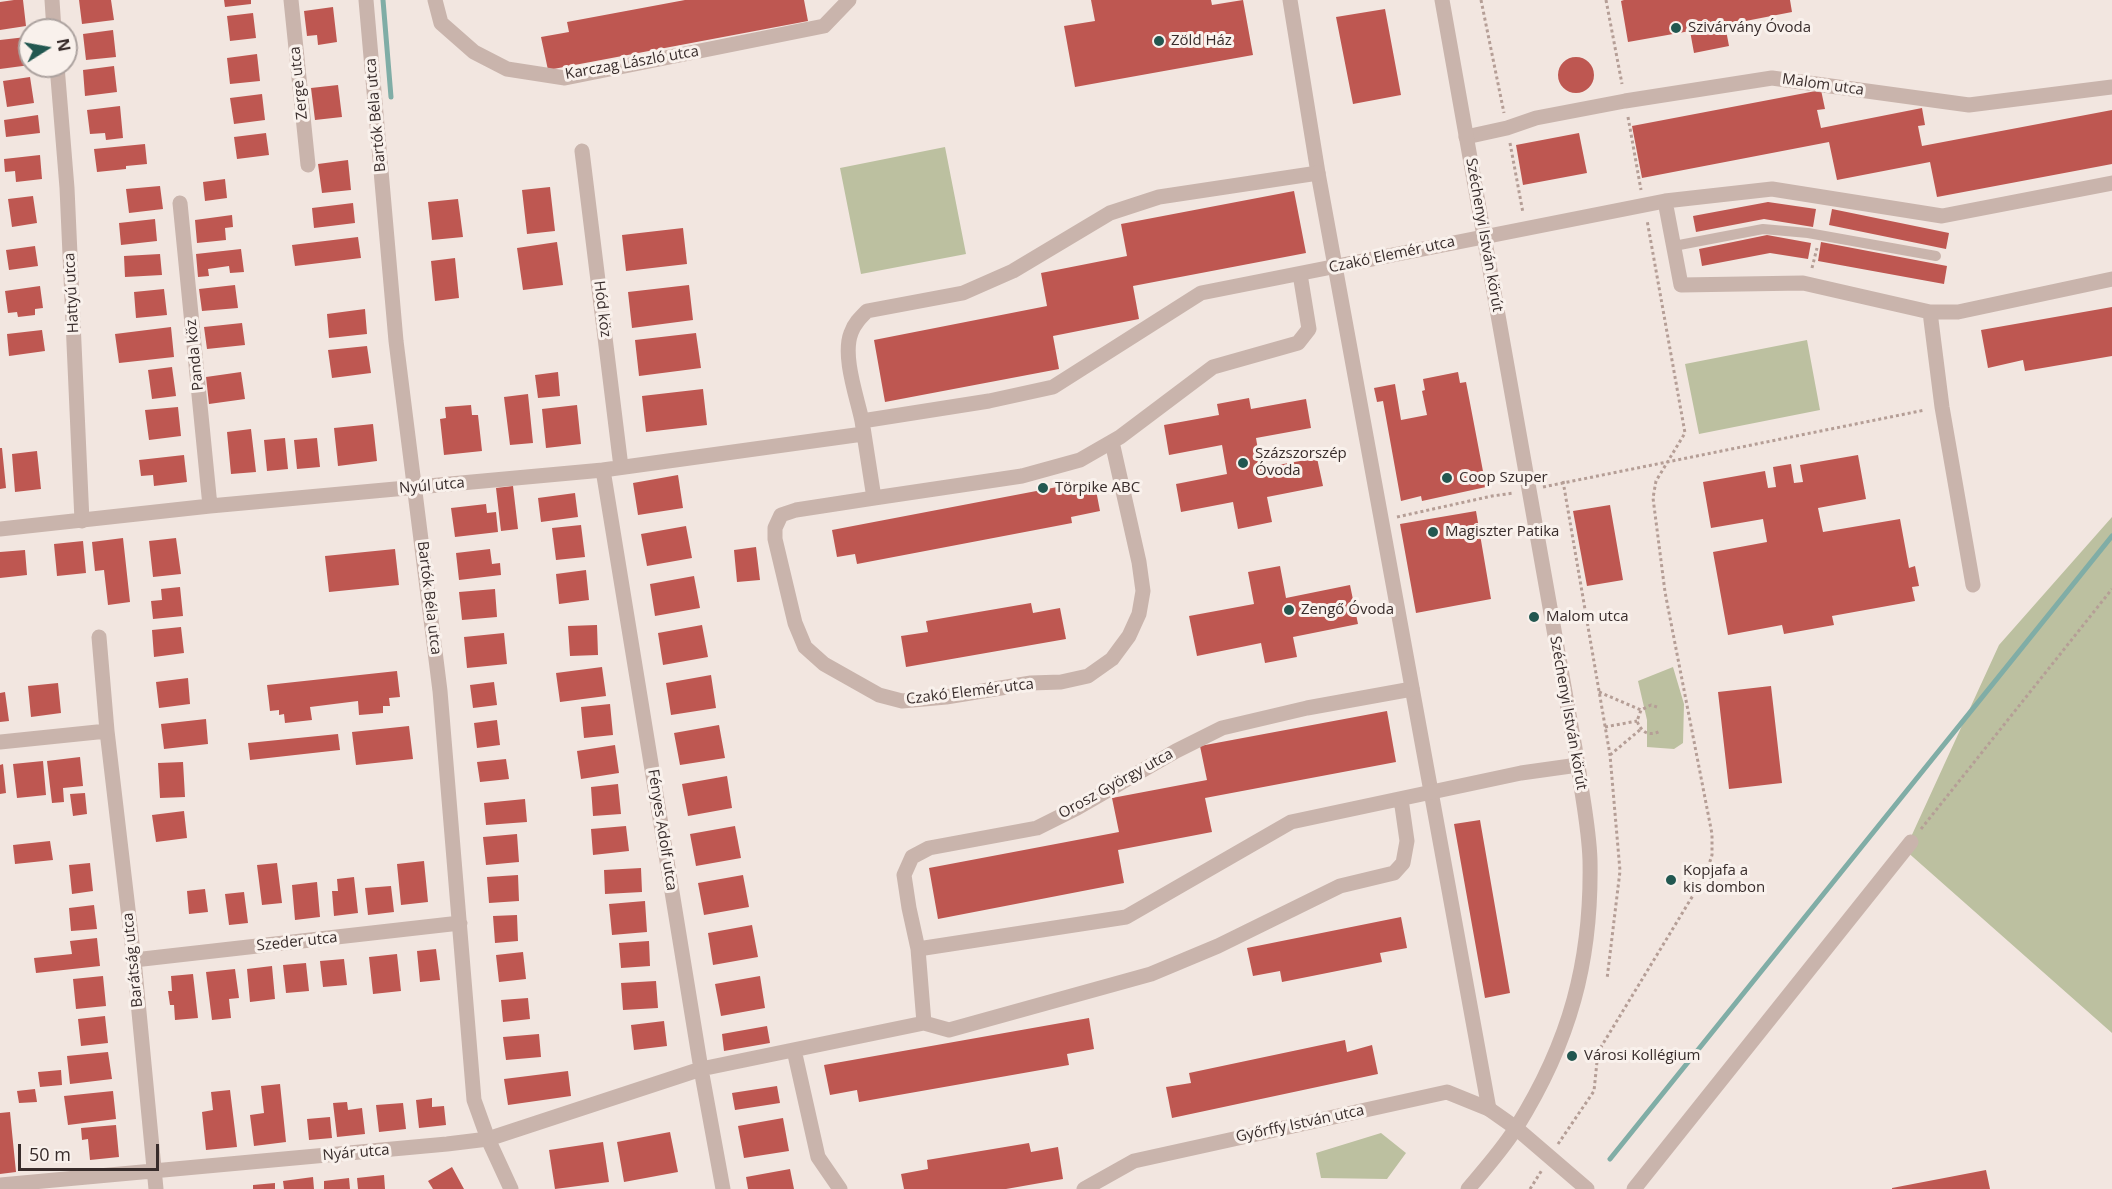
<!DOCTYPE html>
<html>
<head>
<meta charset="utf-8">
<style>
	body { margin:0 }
	#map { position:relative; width:2112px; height:1189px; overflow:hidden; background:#f2e6e0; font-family:"Open Sans",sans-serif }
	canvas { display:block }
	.north { position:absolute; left:18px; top:18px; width:60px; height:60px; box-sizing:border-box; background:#f9f1ec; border:2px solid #aca29f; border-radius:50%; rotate:79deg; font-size:16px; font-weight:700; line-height:24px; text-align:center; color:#382c2b }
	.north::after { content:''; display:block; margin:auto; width:21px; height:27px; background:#225750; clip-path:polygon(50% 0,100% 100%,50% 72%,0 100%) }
	.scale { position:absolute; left:18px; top:1144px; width:141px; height:27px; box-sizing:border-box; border:3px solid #382c2b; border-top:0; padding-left:8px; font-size:18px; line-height:21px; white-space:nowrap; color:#382c2b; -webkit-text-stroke:4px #f9f1ec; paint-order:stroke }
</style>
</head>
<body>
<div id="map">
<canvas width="2112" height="1189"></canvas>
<div class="north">N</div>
<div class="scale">50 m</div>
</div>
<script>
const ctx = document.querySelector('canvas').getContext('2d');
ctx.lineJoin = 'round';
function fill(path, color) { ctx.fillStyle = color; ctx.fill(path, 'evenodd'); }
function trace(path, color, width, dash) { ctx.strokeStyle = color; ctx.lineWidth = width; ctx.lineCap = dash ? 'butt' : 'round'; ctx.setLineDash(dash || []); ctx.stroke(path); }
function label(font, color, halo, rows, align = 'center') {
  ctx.font = font + ' "Open Sans",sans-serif'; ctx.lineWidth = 6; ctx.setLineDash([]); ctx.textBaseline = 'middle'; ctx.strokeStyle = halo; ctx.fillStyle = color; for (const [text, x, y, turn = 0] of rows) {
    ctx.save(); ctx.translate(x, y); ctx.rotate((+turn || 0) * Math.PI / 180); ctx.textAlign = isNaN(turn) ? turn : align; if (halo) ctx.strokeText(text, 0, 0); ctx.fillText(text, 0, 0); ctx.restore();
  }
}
const green = new Path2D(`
	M945,147L966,254L861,274L840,168Z
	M1807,340L1820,410L1699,434L1685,364Z
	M2112,517V1033L1905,850L1999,645Z
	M1673,667L1684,704L1683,743L1674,749L1647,747V720L1638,681Z
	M1381,1133L1406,1153L1387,1179L1321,1178L1316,1153Z`);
const stream = new Path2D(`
	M383,0L391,97
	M1610,1159L2112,536`);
const building = new Path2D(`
	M14,0H23L26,26L0,30V2Z
	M79,0H111L114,20L82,24Z
	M224,0H251V4L225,7Z
	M685,0H804L808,21L548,70L541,37L569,32L567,22Z
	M1091,0H1211L1212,5L1243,0L1253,55L1075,87L1064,26L1095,21Z
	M1624,0H1790L1792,12L1725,25L1729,46L1694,53L1690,31L1628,42L1621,1Z
	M333,7L337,42L318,45L317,35L307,36L304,11Z
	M1385,9L1401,95L1353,104L1336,17Z
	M253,13L256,38L230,41L227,16Z
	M113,30L116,57L86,60L83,34Z
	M26,37L30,65L0,69V40Z
	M257,54L260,81L230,84L227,58Z
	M1558 75a18 18 0 1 1 36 0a18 18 0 1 1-36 0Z
	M114,66L117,92L85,96L83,70Z
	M30,77L34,103L7,107L3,81Z
	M338,85L342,117L315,120L311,88Z
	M1821,90L1825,109L1817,110L1821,128L1922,108L1925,125L1918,126L1922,146L2112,110V164L1937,197L1930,162L1837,180L1829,142L1642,178L1632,126Z
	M262,94L265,120L234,124L230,98Z
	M120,106L123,138L106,140L105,133L90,134L87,110Z
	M38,115L40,133L6,137L4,120Z
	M266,133L269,155L237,159L234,137Z
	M1579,133L1587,173L1523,185L1516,145Z
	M145,144L147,164L126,166V169L97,172L94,149Z
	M40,155L42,179L16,182L15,171L5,172L4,159Z
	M348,160L351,190L322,193L318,164Z
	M225,179L227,198L205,201L203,182Z
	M160,186L163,209L129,213L126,189Z
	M550,187L555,231L527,234L522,190Z
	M1294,191L1306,253L1133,286L1139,319L1053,336L1059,369L885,402L874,340L1047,306L1041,273L1127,256L1121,224Z
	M33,196L37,223L12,227L8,199Z
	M458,199L463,237L432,240L428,202Z
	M1768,202L1816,209L1813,227L1764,219L1696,232L1693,216Z
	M353,203L355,223L314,228L312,208Z
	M1832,209L1949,233L1946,249L1829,225Z
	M232,215L233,227L225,228L226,240L197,243L195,220Z
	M155,219L157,241L121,245L119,223Z
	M683,228L687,264L626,271L622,235Z
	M1767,235L1811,243L1808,259L1770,253L1702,266L1699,249Z
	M358,237L361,258L295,266L292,245Z
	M557,242L563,285L523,290L517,248Z
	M1821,242L1947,266L1944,284L1818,261Z
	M35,246L38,266L9,270L6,250Z
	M241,249L244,272L230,273L229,266L208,269L209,276L198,277L196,254Z
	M160,254L162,275L125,277L124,256Z
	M455,258L459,298L435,301L431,261Z
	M235,285L238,308L202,311L199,289Z
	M689,285L693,320L632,328L628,292Z
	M40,286L43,308L35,309V315L18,317L17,312L8,313L5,291Z
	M164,289L167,315L136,318L134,292Z
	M2112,307V356L2025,371L2023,360L1988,368L1981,330Z
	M365,309L367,334L329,338L327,314Z
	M242,323L245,345L207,349L204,327Z
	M171,327L174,357L119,363L115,334Z
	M42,330L45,351L9,356L7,334Z
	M696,333L701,368L639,376L635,340Z
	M367,346L371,373L332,378L328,350Z
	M172,367L176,396L152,399L148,370Z
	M241,372L245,399L209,404L206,377Z
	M558,372L560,396L538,398L535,375Z
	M1458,372L1460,383L1466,382L1486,487L1422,501L1421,496L1401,501L1383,401L1377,402L1374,388L1395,384L1401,420L1427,415L1422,391L1425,390L1423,379Z
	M703,389L707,425L646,432L642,396Z
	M528,394L533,443L510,445L504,397Z
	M1249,398L1251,409L1306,399L1311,428L1256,438L1261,468L1317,458L1323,486L1267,497L1272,522L1238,529L1233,502L1181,512L1176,484L1227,474L1222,445L1169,455L1164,425L1219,415L1217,404Z
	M471,405L472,415H478L482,451L444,455L440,419L446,418L445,407Z
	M577,405L581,444L546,448L542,409Z
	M178,407L181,436L149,440L145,410Z
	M373,424L377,461L338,466L334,428Z
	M251,429L256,472L231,474L227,432Z
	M285,438L288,469L267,471L264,440Z
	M317,438L320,467L297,469L294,440Z
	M0,448H2L6,488L0,489Z
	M37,451L41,489L15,492L12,454Z
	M184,455L187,482L154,486L153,475L141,476L139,460Z
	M1858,455L1866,499L1818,508L1823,532L1900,519L1909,568L1915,566L1919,586L1912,587L1915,601L1832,616L1834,625L1784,634L1782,625L1728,635L1713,552L1767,542L1763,519L1711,528L1703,482L1765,471L1768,488L1776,487L1773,467L1791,464L1794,483L1803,482L1800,465Z
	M678,475L683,508L638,515L633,483Z
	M1094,480L1100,511L1071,517L1072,523L857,564L855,554L837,557L832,530Z
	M513,486L518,529L501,531L496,488Z
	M575,493L578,517L541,522L538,498Z
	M486,504L487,513L496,512L498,532L455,537L451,508Z
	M1610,505L1623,580L1587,586L1573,511Z
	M1476,511L1491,599L1416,613L1400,524Z
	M581,525L585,557L556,560L552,528Z
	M686,526L692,558L647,566L641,534Z
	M123,538L130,602L108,605L104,570L95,571L92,542Z
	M176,538L181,574L153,577L149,541Z
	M83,541L86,573L57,576L54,544Z
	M756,547L760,580L737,582L734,550Z
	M395,549L399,585L329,592L325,556Z
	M490,549L492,564L500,563L501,575L459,580L456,553Z
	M25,550L27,575L0,578V552Z
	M1280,566L1286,598L1350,585L1358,624L1293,637L1297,657L1265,663L1261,643L1197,656L1189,616L1254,604L1248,572Z
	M586,570L589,600L559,604L556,574Z
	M694,576L700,608L655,616L650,584Z
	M180,587L183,616L153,619L151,601L162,600L161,589Z
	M495,589L497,617L462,620L459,592Z
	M1031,603L1033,613L1060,608L1066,639L906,667L901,636L928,632L926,621Z
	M597,625L598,655L570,656L568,626Z
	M702,625L708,657L663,665L658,633Z
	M181,627L184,653L154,657L152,630Z
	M504,633L507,664L467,668L464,637Z
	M602,667L606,696L560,702L556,673Z
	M397,671L400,697L389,698L390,706H383V713L359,715L358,701L310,707L312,720L285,723L284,714L279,715V710L270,711L267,685Z
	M711,675L716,708L671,715L666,683Z
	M188,678L190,704L159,708L156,682Z
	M494,682L497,705L473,708L470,685Z
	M58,683L61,713L31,717L28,686Z
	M1771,686L1782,783L1729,789L1718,692Z
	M5,692L9,721L0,722V693Z
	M610,704L613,735L584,738L581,707Z
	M1387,711L1396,762L1205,798L1212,832L1118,850L1124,883L938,919L929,868L1119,832L1112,798L1207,780L1200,746Z
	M206,719L208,744L164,749L161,724Z
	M497,720L500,745L477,748L474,723Z
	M719,725L725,758L680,765L674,733Z
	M409,726L413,759L356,765L352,732Z
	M338,734L340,750L250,760L248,743Z
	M615,745L619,773L581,779L577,751Z
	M80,757L83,786L63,788L64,802L52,803L47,761Z
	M506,759L509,779L480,782L477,762Z
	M43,761L46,795L17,798L13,764Z
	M183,762L185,797L160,798L158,763Z
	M3,764L6,793L0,794V765Z
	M727,776L732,808L688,816L682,784Z
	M618,784L621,814L593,816L591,787Z
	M85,793L87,814L73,816L70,794Z
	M525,799L527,822L486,825L484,803Z
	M184,811L187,838L156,842L152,815Z
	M1480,820L1510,993L1485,998L1454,824Z
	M626,826L629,851L593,855L591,829Z
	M735,826L741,858L696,866L690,834Z
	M517,834L519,862L486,865L483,837Z
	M50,841L53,860L15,864L13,845Z
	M424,861L428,902L401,905L397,864Z
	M90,863L93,891L72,894L69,865Z
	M277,863L282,903L262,905L257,865Z
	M641,868L642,892L605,894L604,870Z
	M518,875L519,901L489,903L487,877Z
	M743,875L749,907L704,915L698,883Z
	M354,877L358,913L334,916L332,891H338L337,879Z
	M317,882L320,917L295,920L292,885Z
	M391,886L394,912L368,915L365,888Z
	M205,889L208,912L189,914L187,891Z
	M244,892L248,923L229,925L225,894Z
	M645,901L647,932L612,935L609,904Z
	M94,905L97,929L71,931L69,908Z
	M517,915L518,941L495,943L493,916Z
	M1401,917L1407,948L1380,953L1382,962L1282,982L1280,971L1253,976L1247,948Z
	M752,925L758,957L713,965L708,933Z
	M97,938L100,966L36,973L34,958L72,954L70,941Z
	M649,941L650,966L621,968L619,943Z
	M436,949L440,980L420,982L417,951Z
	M523,952L526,979L499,982L496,955Z
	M397,954L401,991L373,994L369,957Z
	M344,959L347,985L323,987L320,961Z
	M306,963L309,991L286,993L283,965Z
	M272,966L275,999L250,1002L247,969Z
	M235,969L239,998L229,999L231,1018L212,1020L206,972Z
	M193,974L198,1018L175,1020L174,1005H170L168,991H172L171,976Z
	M103,976L106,1006L76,1009L73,979Z
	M760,976L765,1008L721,1016L715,984Z
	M656,981L658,1008L623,1010L621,983Z
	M528,998L530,1019L503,1022L501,1000Z
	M105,1016L108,1043L81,1046L78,1019Z
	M1089,1018L1094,1049L1067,1054L1069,1065L859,1102L857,1090L830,1095L824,1065Z
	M664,1021L667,1046L634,1050L631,1025Z
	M767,1026L770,1043L724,1051L722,1034Z
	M539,1034L541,1057L506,1060L503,1037Z
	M1345,1040L1347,1052L1372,1045L1378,1074L1172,1118L1166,1087L1191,1083L1189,1073Z
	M108,1052L112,1079L70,1084L67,1056Z
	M61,1070L62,1085L40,1087L38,1072Z
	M568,1071L571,1096L508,1105L504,1079Z
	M280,1084L286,1142L254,1146L250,1115L264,1113L261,1086Z
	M777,1086L780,1103L735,1110L732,1093Z
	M35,1089L37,1102L19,1103L17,1091Z
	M230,1090L237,1147L206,1150L202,1112L213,1110L211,1092Z
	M113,1091L116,1119L68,1125L64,1096Z
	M432,1098V1107L444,1106L446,1125L419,1128L416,1100Z
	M347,1102L348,1110L362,1108L365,1134L337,1137L333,1103Z
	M403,1103L406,1129L379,1132L376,1105Z
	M10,1112L16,1172L0,1174V1113Z
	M330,1117L332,1138L309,1140L307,1119Z
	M783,1118L789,1151L744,1158L738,1126Z
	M116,1125L119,1157L90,1160L88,1139L82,1140L81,1128Z
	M670,1132L678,1172L624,1182L617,1142Z
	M603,1142L609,1182L555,1189L549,1150Z
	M1029,1143L1031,1152L1058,1147L1063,1179L1006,1189H904L901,1174L928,1169L927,1160Z
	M452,1167L464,1189H433L428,1181Z
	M790,1169L794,1189H748L746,1177Z
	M1986,1170L1990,1189H1892V1188Z
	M384,1175L385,1189H358L357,1178Z
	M313,1177L314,1189H284L283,1181Z
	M349,1178L350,1189H324V1181Z
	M275,1183V1189H253V1185Z`);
const path = new Path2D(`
	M1481,0L1504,113
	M1606,0L1622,84
	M1628,117L1641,190
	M1510,143L1523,213
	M1812,268L1817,248
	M1563,481L1610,755L1620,871L1607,979
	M1543,487L1925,410
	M1397,517L1492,496L1514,493
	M1599,692L1641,710
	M1657,707L1651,705L1641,710L1637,721C1641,732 1649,737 1660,731
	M1605,727L1637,721
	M1610,755L1641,729
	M1921,829L2112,589
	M1558,1144L1594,1091L1598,1052L1706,874L1712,855V834L1665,592L1653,498L1656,481L1685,433L1647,220
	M1530,1189L1542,1170`);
const service = new Path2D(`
	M1674,246L1763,229L1808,233L1936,256`);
const pedestrian = new Path2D(`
	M1290,0L1318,173L1489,1109`);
const minor = new Path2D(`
	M52,0L54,30
	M291,0L308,165
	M366,0L396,341L440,691L474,1100L488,1139L511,1189
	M435,0L441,23L474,52L507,69L565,78L824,26L849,0
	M57,66L67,188L82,521
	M1466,137L1507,128L1536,118L1625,101L1772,78L1969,105L2112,87
	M582,151L621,467
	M1665,201L1681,285L1803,283L1930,312H1958L2112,279
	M180,203L210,506
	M1300,274L1309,329L1298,343L1213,367L1120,437L1080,460L1022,476L874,498L862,421L989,401L1053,387L1201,293L1665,201L1772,189L1942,216L2112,183
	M1930,312L1942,407L1973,585
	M862,421C857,397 842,356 851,333C854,324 860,318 867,311L963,293L1013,271L1110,213L1159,197L1318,173
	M603,470L701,1069L723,1189
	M874,498L796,510L781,515L775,528V539L795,623L805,647L824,664L879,695L902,701L946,697L1031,683L1061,682L1088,676L1112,659L1129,636L1139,614L1143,591L1139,562L1112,442
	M0,529L210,506L603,470L863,434
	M99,637L107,731L134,960L156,1189
	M0,742L107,731
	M918,949L909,908L904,875L912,857L929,848L1037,828L1077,808L1176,751L1222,728L1307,708L1412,689
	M134,960L460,923
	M924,1023L918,949L1126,917L1291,822L1521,773L1578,765
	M794,1050L818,1157L840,1189
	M0,1185L447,1144L488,1139L701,1069L924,1023L949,1030L1151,974L1218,946L1340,886L1394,873L1403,863L1407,841L1401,799
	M1084,1189L1134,1161L1447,1092L1489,1109L1516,1128L1587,1189
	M1634,1189L1911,842`);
const tertiary = new Path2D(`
	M1442,0L1578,765C1582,796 1589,828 1590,860C1592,961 1570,1042 1516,1128C1502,1150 1485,1169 1468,1189`);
const markers = [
	[1676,28,6,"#225750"],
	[1159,41,6,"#225750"],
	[1243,463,6,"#225750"],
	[1447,478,6,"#225750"],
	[1043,488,6,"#225750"],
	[1433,532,6,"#225750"],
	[1289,610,6,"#225750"],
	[1534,617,6,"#225750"],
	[1671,880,6,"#225750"],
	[1572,1056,6,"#225750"]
];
const poiNames = [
	["Szivárvány Óvoda",1688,28],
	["Zöld Ház",1171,41],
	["Százszorszép",1255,454],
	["Óvoda",1255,471],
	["Coop Szuper",1459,478],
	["Törpike ABC",1055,488],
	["Magiszter Patika",1445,532],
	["Zengő Óvoda",1301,610],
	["Malom utca",1546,617],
	["Kopjafa a",1683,871],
	["kis dombon",1683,888],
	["Városi Kollégium",1584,1056]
];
const streetNames = [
	["Karczag László utca",632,63,-10],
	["Zerge utca",299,83,-96],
	["Malom utca",1823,85,8],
	["Bartók Béla utca",376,115,-95],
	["Széchenyi István körút",1484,235,80],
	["Czakó Elemér utca",1392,255,-12],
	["Hattyú utca",72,293,-93],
	["Hód köz",602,309,83],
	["Panda köz",195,355,-96],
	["Nyúl utca",432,486,-5],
	["Bartók Béla utca",429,598,83],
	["Czakó Elemér utca",970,692,-7],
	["Széchenyi István körút",1568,713,80],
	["Orosz György utca",1116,784,-29],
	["Fényes Adolf utca",662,830,81],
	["Szeder utca",297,942,-6],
	["Barátság utca",133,960,-96],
	["Győrffy István utca",1300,1124,-12],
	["Nyár utca",356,1153,-5]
];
fill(green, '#bcc0a0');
trace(stream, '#80ada6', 5);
fill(building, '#be5751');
trace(path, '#b59e96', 3, [3, 3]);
trace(service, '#c9b4ac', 10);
trace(pedestrian, '#c9b4ac', 15);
trace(minor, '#c9b4ac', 15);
trace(tertiary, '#c9b4ac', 15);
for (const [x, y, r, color] of markers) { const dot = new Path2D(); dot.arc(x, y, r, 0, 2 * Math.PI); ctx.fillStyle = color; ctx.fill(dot); trace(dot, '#f9f1ec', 2); }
label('15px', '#382c2b', '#f9f1ec', poiNames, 'left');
label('15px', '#382c2b', '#f9f1ec', streetNames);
</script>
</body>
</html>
